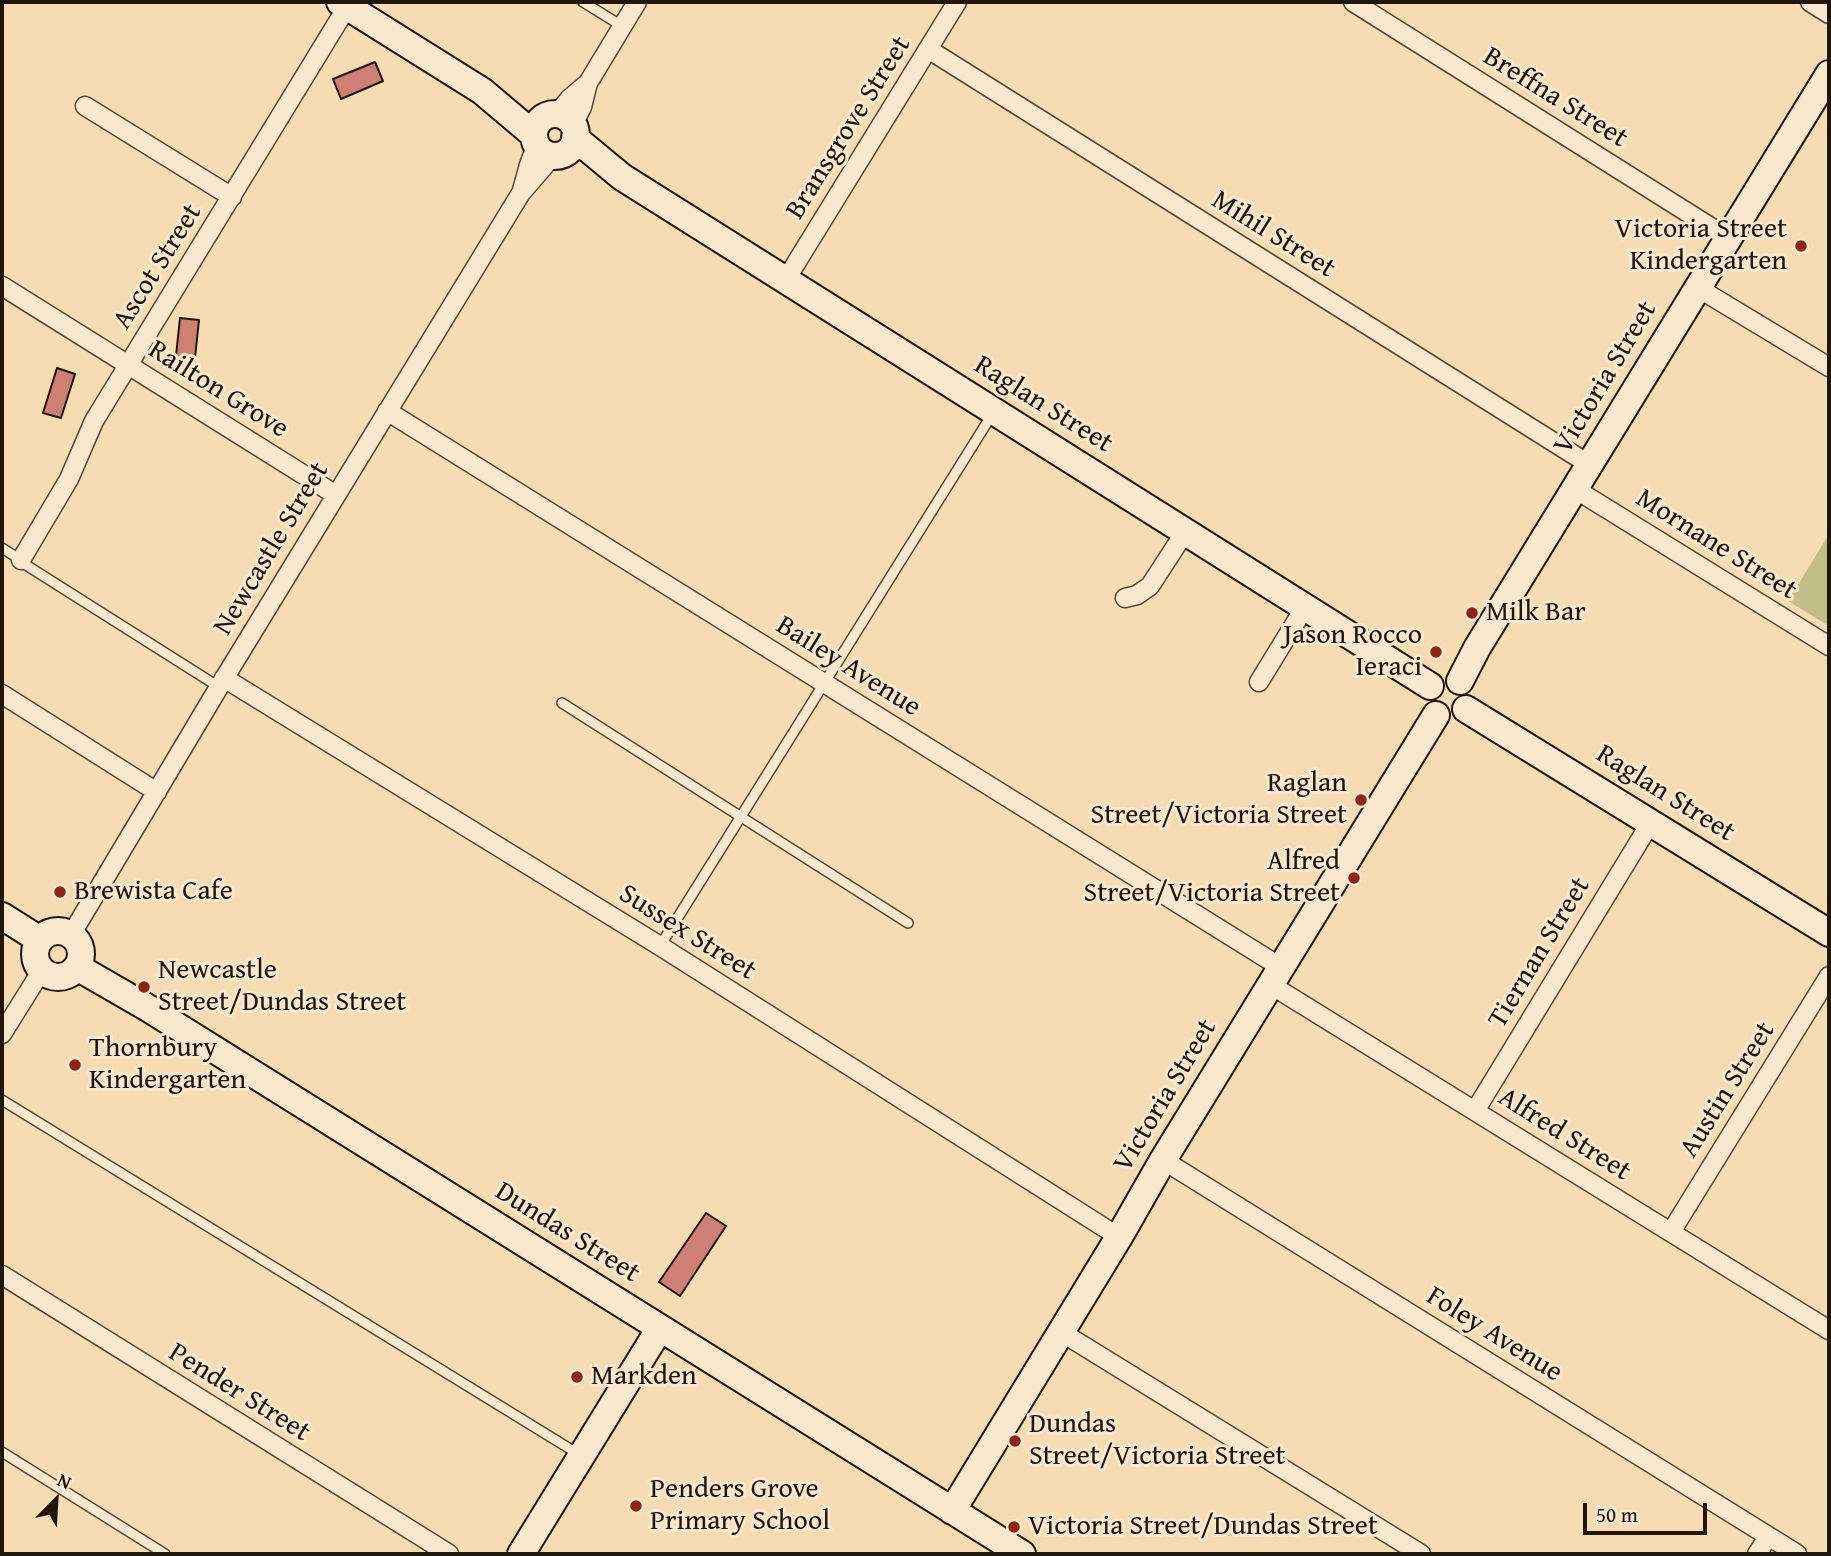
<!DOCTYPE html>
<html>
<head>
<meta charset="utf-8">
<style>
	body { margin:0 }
	#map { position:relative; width:1831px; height:1556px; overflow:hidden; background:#f7dcb3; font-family:"Gentium Book Plus",serif }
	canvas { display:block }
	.frame { position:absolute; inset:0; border:4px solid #1f170e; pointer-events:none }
	.north { position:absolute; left:21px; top:1465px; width:70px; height:70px; -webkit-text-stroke:5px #fae8ce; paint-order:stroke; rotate:24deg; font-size:19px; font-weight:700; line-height:28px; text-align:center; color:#1f170e }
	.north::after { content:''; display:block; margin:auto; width:24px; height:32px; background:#1f170e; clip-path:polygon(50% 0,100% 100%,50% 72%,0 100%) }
	.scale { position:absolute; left:1583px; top:1503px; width:124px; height:32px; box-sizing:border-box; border:4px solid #1f170e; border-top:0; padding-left:9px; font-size:21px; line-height:24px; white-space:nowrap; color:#1f170e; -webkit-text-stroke:5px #fae8ce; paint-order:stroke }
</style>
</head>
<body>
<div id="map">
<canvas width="1831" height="1556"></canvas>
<div class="frame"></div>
<div class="north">N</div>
<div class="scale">50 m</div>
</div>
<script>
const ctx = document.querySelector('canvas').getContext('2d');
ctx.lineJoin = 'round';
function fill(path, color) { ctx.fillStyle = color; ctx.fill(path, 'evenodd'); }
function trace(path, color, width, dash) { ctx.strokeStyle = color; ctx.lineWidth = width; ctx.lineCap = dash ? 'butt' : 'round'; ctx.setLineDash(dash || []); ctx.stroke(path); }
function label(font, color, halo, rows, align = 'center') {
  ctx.font = font + ' "Gentium Book Plus",serif'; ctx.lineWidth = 6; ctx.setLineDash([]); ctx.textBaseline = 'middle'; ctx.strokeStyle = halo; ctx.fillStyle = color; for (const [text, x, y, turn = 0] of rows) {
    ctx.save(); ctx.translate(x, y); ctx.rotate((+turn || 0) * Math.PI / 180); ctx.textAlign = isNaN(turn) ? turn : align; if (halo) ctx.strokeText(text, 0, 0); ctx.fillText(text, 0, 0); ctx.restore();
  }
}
const green = new Path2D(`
	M1829,534V626L1788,601Z`);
const building = new Path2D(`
	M375,62L383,81L341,99L333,79Z
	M180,318L199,320L194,367L175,365Z
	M57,368L75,374L61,418L43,413Z
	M706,1213L726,1226L680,1296L659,1282Z`);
const lane = new Path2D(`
	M583,2L622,26
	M2,548L21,560L26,565L219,687
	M562,703L908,923
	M660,946L993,413
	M2,1100L580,1455
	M2,1452L165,1554`);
const street = new Path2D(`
	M1353,2L1728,238
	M1810,2L1829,14
	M928,49L1590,465
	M85,106L232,197
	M557,114L569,99L588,83
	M573,125L582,107L588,83L637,2
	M522,190L529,165L536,146
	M785,281L957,2
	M2,286L336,495
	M1698,288L1829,367
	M387,411L1282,968
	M1575,489L1829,646
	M21,560L69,479L94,421L350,2
	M1125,598L1137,595L1150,586L1185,532
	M224,678L660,946L1119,1237
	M1259,682L1305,607
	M2,694L157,792
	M71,935L219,687L521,193L553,156
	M1271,985L1829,1330
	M2,1034L42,970
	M1475,1111L1651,822
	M1163,1160L1797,1554
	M1671,1232L1829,976
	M2,1275L449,1554
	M1061,1332L1421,1554
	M1757,1554L1768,1537`);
const secondary = new Path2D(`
	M340,2L482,91L533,134
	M534 135a21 21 0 1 1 42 0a21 21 0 1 1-42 0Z
	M575,138L622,177L1430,686
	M1460,681L1477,648L1829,74
	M1466,709L1829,933
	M2,916L40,940
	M35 954a23 23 0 1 1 46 0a23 23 0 1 1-46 0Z
	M77,967L148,1008L1022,1554
	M952,1511L1119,1237L1163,1160L1436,715
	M521,1554L660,1328`);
const markers = [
	[1801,246,7,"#8f2418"],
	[1472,613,7,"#8f2418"],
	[1436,652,7,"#8f2418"],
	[1361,800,7,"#8f2418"],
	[1354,878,7,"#8f2418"],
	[60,892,7,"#8f2418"],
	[144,987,7,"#8f2418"],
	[75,1065,7,"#8f2418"],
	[577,1377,7,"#8f2418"],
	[1015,1441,7,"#8f2418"],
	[636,1506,7,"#8f2418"],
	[1014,1527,7,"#8f2418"]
];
const streetNames = [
	["Breffna Street",1555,98,32],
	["Bransgrove Street",849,128,-58],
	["Mihil Street",1273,235,32],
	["Ascot Street",158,267,-58],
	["Victoria Street",1606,378,-59],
	["Railton Grove",218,390,32],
	["Raglan Street",1043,405,32],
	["Mornane Street",1716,545,32],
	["Newcastle Street",272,549,-59],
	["Bailey Avenue",848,667,32],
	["Raglan Street",1665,794,32],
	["Sussex Street",687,933,32],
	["Tiernan Street",1540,953,-59],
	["Austin Street",1728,1090,-58],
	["Victoria Street",1166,1096,-59],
	["Alfred Street",1564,1135,32],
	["Dundas Street",567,1233,32],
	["Foley Avenue",1494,1335,32],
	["Pender Street",239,1393,32]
];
const poiNames = [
	["Victoria Street",1787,230,"right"],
	["Kindergarten",1787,262,"right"],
	["Milk Bar",1486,613],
	["Jason Rocco",1422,636,"right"],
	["Ieraci",1422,668,"right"],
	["Raglan",1347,784,"right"],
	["Street/Victoria Street",1347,816,"right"],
	["Alfred",1340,862,"right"],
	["Street/Victoria Street",1340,894,"right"],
	["Brewista Cafe",74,892],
	["Newcastle",158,971],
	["Street/Dundas Street",158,1003],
	["Thornbury",89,1049],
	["Kindergarten",89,1081],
	["Markden",591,1377],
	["Dundas",1029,1425],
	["Street/Victoria Street",1029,1457],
	["Penders Grove",650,1490],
	["Primary School",650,1522],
	["Victoria Street/Dundas Street",1028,1527]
];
fill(green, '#c0bf8a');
fill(building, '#ce8074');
trace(building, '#1f170e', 2);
trace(lane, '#554837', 12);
trace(street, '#554837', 21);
trace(secondary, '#1f170e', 30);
trace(lane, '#fae8ce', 9);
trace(street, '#fae8ce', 18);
trace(secondary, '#fae8ce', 26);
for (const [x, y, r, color] of markers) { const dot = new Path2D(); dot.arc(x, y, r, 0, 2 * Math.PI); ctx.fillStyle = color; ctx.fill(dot); trace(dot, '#fae8ce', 2.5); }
label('28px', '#1f170e', '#fae8ce', streetNames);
label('28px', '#1f170e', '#fae8ce', poiNames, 'left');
</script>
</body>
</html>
